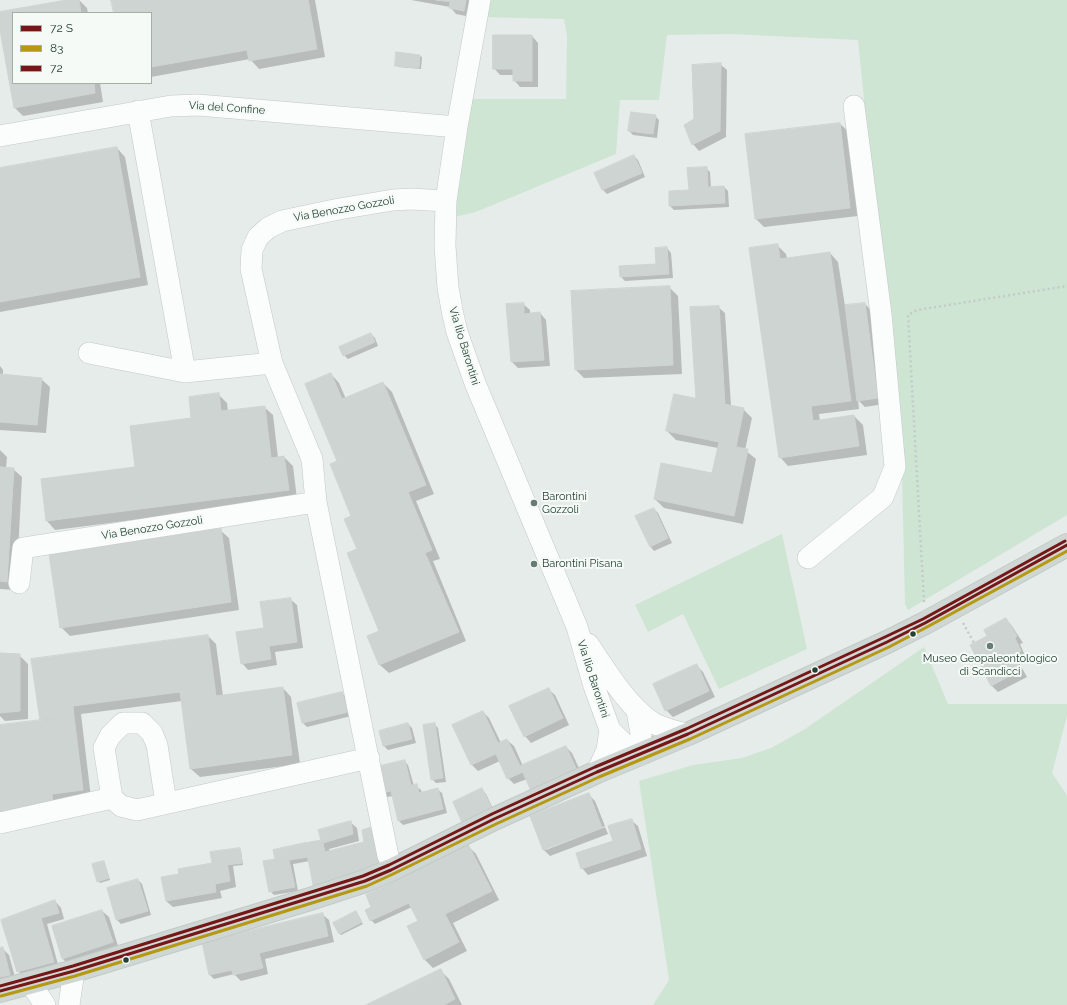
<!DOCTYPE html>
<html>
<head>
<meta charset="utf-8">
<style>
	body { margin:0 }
	#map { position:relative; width:1067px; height:1005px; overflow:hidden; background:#e6ece9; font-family:Raleway,sans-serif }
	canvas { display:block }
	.legend { position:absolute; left:12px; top:12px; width:140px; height:72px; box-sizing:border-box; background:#f5faf7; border:1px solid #a1b0a9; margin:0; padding:5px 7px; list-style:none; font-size:12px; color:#234035 }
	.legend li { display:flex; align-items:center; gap:8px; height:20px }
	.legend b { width:20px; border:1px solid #a1b0a9 }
</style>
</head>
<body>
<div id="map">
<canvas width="1067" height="1005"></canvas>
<ul class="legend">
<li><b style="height:5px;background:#751617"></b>72 S</li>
<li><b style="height:5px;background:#b69811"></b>83</li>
<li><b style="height:5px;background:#751617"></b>72</li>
</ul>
</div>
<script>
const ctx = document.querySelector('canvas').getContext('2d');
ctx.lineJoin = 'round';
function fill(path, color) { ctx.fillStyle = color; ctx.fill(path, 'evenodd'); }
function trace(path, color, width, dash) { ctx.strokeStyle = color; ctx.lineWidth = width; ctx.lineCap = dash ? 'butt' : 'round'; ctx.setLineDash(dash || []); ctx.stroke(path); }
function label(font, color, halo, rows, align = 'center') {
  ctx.font = font + ' Raleway,sans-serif'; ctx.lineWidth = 4; ctx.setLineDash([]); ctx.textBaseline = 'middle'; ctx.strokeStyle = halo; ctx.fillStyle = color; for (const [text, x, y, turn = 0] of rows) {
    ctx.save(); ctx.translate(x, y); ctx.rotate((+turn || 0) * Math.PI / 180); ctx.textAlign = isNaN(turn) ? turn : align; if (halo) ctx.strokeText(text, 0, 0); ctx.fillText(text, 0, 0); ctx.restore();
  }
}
const green = new Path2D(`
	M480,0H1067V515L908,610L905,604L902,476L858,40L729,34L667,35L659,100H620L616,154L476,212L445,219L462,99H566L567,36L564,19L477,17Z
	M782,534L807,649L719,689L683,614L648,632L635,605Z
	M924,647L948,704H1067V716L1052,773L1067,795V1005H653L669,980L639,781L693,765L742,758L771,748L805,729Z`);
const shadow = new Path2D(`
	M73,0H79L87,8L88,13H13V83H100L103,102L23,116L15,108L0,25V13Z
	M112,0H315L325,57L259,69L250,59L151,77V13H115Z
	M411,0H474L471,17L456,14L450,7Z
	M494,36H532L538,43V87H520L514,80V75H500L494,68Z
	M420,56L422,57L421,69L398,67L396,65Z
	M720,64L727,70L726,137L699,151L693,144L695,120Z
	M655,116L659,120L657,138L633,135L629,131Z
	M840,124L849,132L858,216L764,227L756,219Z
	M117,148L125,157L148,285L0,312V169Z
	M634,156L638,160L645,177L607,194L603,190L595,173Z
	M706,168L710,172L711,188L724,187L728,191L729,207L674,210L670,206L690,191Z
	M777,245L786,254L787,259L830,253L838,262L845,306L865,304L871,310L884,404L865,407L858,400L859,409L819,414L820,421L854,416L863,425L867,455L788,466L780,457Z
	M667,248L671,253L673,278L625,281L621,277L657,265Z
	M669,287L678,296L682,374L584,378L576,370Z
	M523,304L530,310V314L540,313L546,320L550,366L518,368L512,362Z
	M718,307L725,313L731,406L743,409L752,418L745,450L756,459L743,524L664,508L655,499L713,475L718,448L676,440L667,431L697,400Z
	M371,334L375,338L378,346L348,359L344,355Z
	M0,366L3,370V375L41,379L50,387L46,433L0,430Z
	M331,374L339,383L346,399L383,383L392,392L434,494L416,501L440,559L433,561L466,641L389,673L380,665L369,637L381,632L358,550L352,517L339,462Z
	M218,394L227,403L228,412L264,407L273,415L278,458L284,457L293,466L297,499L55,530L47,521L42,479L136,468L193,419Z
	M0,450L7,457L6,468L13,469L22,477L16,590L0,589Z
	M654,509L658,513L672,543L654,551L650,546Z
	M220,530L229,538L239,610L70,636L61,627Z
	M290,599L297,605L303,648L275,652L277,665L248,670L242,663L265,629Z
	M1006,619L1012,626L1023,643L1020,644L1026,658L1019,663L1027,677L998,692L992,686L971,646L988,636Z
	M208,636L216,644L223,696L283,688L291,697L300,764L200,777L191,769L182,701L81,714L91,798L0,805V726L41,721Z
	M0,654L19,655L28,664V719L5,721L0,716Z
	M696,665L703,672L715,697L673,717L666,710Z
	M548,689L555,695L569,725L531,743L525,736Z
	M342,693L346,697L351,716L307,727L303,723L298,704Z
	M483,712L489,718L501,743L507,740L514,746L523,766L566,747L572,753L584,779H527L514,784L508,778L500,761L478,771L472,765L454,725Z
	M408,724L412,728L416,743L388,750L384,746Z
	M434,724L438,728L446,782L436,783L432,779Z
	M404,761L408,765L414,786H416L421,790L422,793L437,789L442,793L447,813L403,825L399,821L393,796L387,797L383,793Z
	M482,790L486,794L496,815L454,803Z
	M589,795L595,801L605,826L546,848V850L605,827L608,834L550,856L544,850L531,817Z
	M631,820L638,826L647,856L588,875L582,868L614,842Z
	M350,822L357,828L359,841L329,849L330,852L365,843L393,873L310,861L293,864L298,891L274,895L270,891L276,860L322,841Z
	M468,846L476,854L499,900L453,923L467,951L433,968L424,959L419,921L412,907L375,924L371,920Z
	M240,849L241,851L243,865L233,866L236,887L220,891L222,898L173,907L166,901L180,874L213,863Z
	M103,862L105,864L110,880L100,883L98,881Z
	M138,880L142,884L151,915L121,924L117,920L108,889Z
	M55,901L61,908L64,919L47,924L59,968L25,978L18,971L3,921Z
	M102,911L109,917L119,949L69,965L63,959Z
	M322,914L329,920L334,942L265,959L268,974L241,981L234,974L214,979L210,975Z
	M357,914L363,924L341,935L340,934Z
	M2,948L9,955L16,981L0,984V949Z
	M440,970L449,979L462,1005H368Z`);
const building = new Path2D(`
	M67,0H79L81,13H13V83H94L95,93L14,108L0,30V12Z
	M111,0H308L317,49L249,61L247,50L151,67V13H114Z
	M436,0H466L464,11L449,8L450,2Z
	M493,35H532V81H513V69H493Z
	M396,52L420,55L419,68L395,66Z
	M721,63L720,131L692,145L684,125L694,119L692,65Z
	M631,112L656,115L653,134L628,131Z
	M840,123L850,208L755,219L745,134Z
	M117,147L140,277L0,302V168Z
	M634,155L642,173L602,190L594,173Z
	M707,167L708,187L724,186L725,203L669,206V191L689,190L687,168Z
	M778,244L780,259L830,252L851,401L811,406L813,421L854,415L859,446L779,458L749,248Z
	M667,247L669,274L620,277L619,266L656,264L655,248Z
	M670,286L673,365L575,370L571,291Z
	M524,303V314L540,312L544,360L511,362L506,304Z
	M865,303L878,398L857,401L845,305Z
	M719,306L725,404L696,399L690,307Z
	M371,333L375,342L343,356L339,347Z
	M331,373L342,399L383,382L426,485L408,492L432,550L425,553L459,632L379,665L367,636L379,631L347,553L357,549L344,519L351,516L330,464L337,461L305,384Z
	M0,374L42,378L37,425L0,422Z
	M219,393L221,411L265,406L271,458L284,456L289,490L46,521L41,479L135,467L130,426L191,418L189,397Z
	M674,394L744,408L736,447L748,449L734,516L654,499L661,463L712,473L719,442L666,431Z
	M0,467L14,468L7,582L0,581Z
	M654,508L668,538L650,547L635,516Z
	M221,528L231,602L60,628L49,554Z
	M291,598L297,642L269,646L271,659L241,664L236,632L264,628L260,602Z
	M1006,618L1017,636L1015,638L1021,651L1014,656L1021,670L991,686L970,645L987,636L984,630Z
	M208,635L216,696L283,687L292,755L190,769L180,692L73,706L74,716L40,721L31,659Z
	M0,653L20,654V711L0,713Z
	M697,664L709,691L665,711L653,684Z
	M549,688L563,718L524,737L509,706Z
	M342,692L348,712L302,723L297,703Z
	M483,711L498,743L507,739L523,772L507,779L496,754L471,765L452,725Z
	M74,716L83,790L52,794L53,808L0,815V725Z
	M408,723L412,739L383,746L379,731Z
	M435,723L443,778L431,780L423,725Z
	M566,746L578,773L532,793L520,766Z
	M405,760L411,786L382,793L376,767Z
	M417,784L419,793L438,788L443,809L398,821L391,791Z
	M482,788L493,811L463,825L453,802Z
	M589,793L602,828L543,850L530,816Z
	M632,819L641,849L581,869L576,853L613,841L608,826Z
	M351,821L353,834L323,843L325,852L364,842L362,830L378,825L388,866L314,890L305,843L321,840L318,830Z
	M305,843L308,857L289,860L295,887L269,892L263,861L275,859L273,850Z
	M468,844L492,891L445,914L459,942L424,960L407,926L418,921L397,880Z
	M240,848L242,863L227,865L225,850Z
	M225,850L230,881L215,884L216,892L166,901L161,877L179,874L178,869L212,863L210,852Z
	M104,861L109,878L97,882L92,864Z
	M138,879L148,911L116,920L107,888Z
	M397,880L409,903L370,921L365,910L371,907L366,895Z
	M55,900L59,913L41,918L54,962L17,972L1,920Z
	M102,910L113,942L62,959L52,926Z
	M356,911L362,922L339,934L333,923Z
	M323,913L328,936L259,953L263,968L233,975L224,937Z
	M224,937L232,970L209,975L202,942Z
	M3,947L10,975L0,977V948Z
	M441,969L455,999L444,1005H366Z`);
const path = new Path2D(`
	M924,602L908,315L917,310L1067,286
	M963,623L974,643`);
const minor = new Path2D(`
	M480,0L457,127L446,201L445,246L448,288L453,315L457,332L475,383L577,627L594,686L610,730L628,748L639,755L641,733L637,711
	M138,111L185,372L272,363
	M0,136L171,106L198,105L457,127
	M89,353L185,372
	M808,558L883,497L895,467L881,314L854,106
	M19,583L23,548L316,502
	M588,644C606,670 628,708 655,724C666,729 677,732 688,734
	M597,772L607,750L610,730
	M166,803L157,745L152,733L142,723H123L110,736L104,748L112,798L121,806L137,810L369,758
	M0,823L112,798
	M388,856L316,502L312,459L272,363L251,269L252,250L258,237L268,228L282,221L339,209L393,200L411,199L446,201
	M31,984L45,1005
	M69,1005L74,971`);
const major = new Path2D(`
	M0,991L74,971L310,899L365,881L391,870L494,819L597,772L688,734L887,642L925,623L1067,545`);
const bus1 = new Path2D(`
	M0,991L74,971L365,881L391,870L494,819L597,772L688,734L887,642L925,623L1067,545`);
const bus2 = new Path2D(`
	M1,996L75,976L367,886L393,874L496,824L599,777L690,739L889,647L927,627L1067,551`);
const bus3 = new Path2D(`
	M0,986L73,966L363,876L389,865L492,814L595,767L686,729L885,637L923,619L1065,541`);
const markers = [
	[534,503,4,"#677c74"],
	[534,564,4,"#677c74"],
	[913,634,3.5,"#234035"],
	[990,646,4,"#677c74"],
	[815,670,3.5,"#234035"],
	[126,960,3.5,"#234035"]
];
const streetNames = [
	["Via del Confine",227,108,4],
	["Via Benozzo Gozzoli",344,209,-10],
	["Via Ilio Barontini",464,346,73],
	["Via Benozzo Gozzoli",152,528,-9],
	["Via Ilio Barontini",593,679,72]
];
const poiNames = [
	["Barontini",542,497],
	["Gozzoli",542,510],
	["Barontini Pisana",542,564],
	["Museo Geopaleontologico",990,659,"center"],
	["di Scandicci",990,672,"center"]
];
fill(green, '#cfe5d4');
fill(shadow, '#0003');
fill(building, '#ced4d2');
trace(building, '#cfd4d2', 1);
trace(minor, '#c3c9c6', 22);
trace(major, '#c2cac7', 24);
trace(path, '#c2cbc7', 2.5, [2, 3]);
trace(minor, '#fbfcfc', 21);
trace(major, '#cfd7d4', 22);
trace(bus1, '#751617', 3);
trace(bus2, '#b69811', 3);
trace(bus3, '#751617', 3);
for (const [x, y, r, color] of markers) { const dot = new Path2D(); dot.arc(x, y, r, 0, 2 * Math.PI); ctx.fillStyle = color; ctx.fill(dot); trace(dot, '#f5faf7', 1.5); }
label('11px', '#234035', '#f5faf7', streetNames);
label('11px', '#234035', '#f5faf7', poiNames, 'left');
</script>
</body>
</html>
